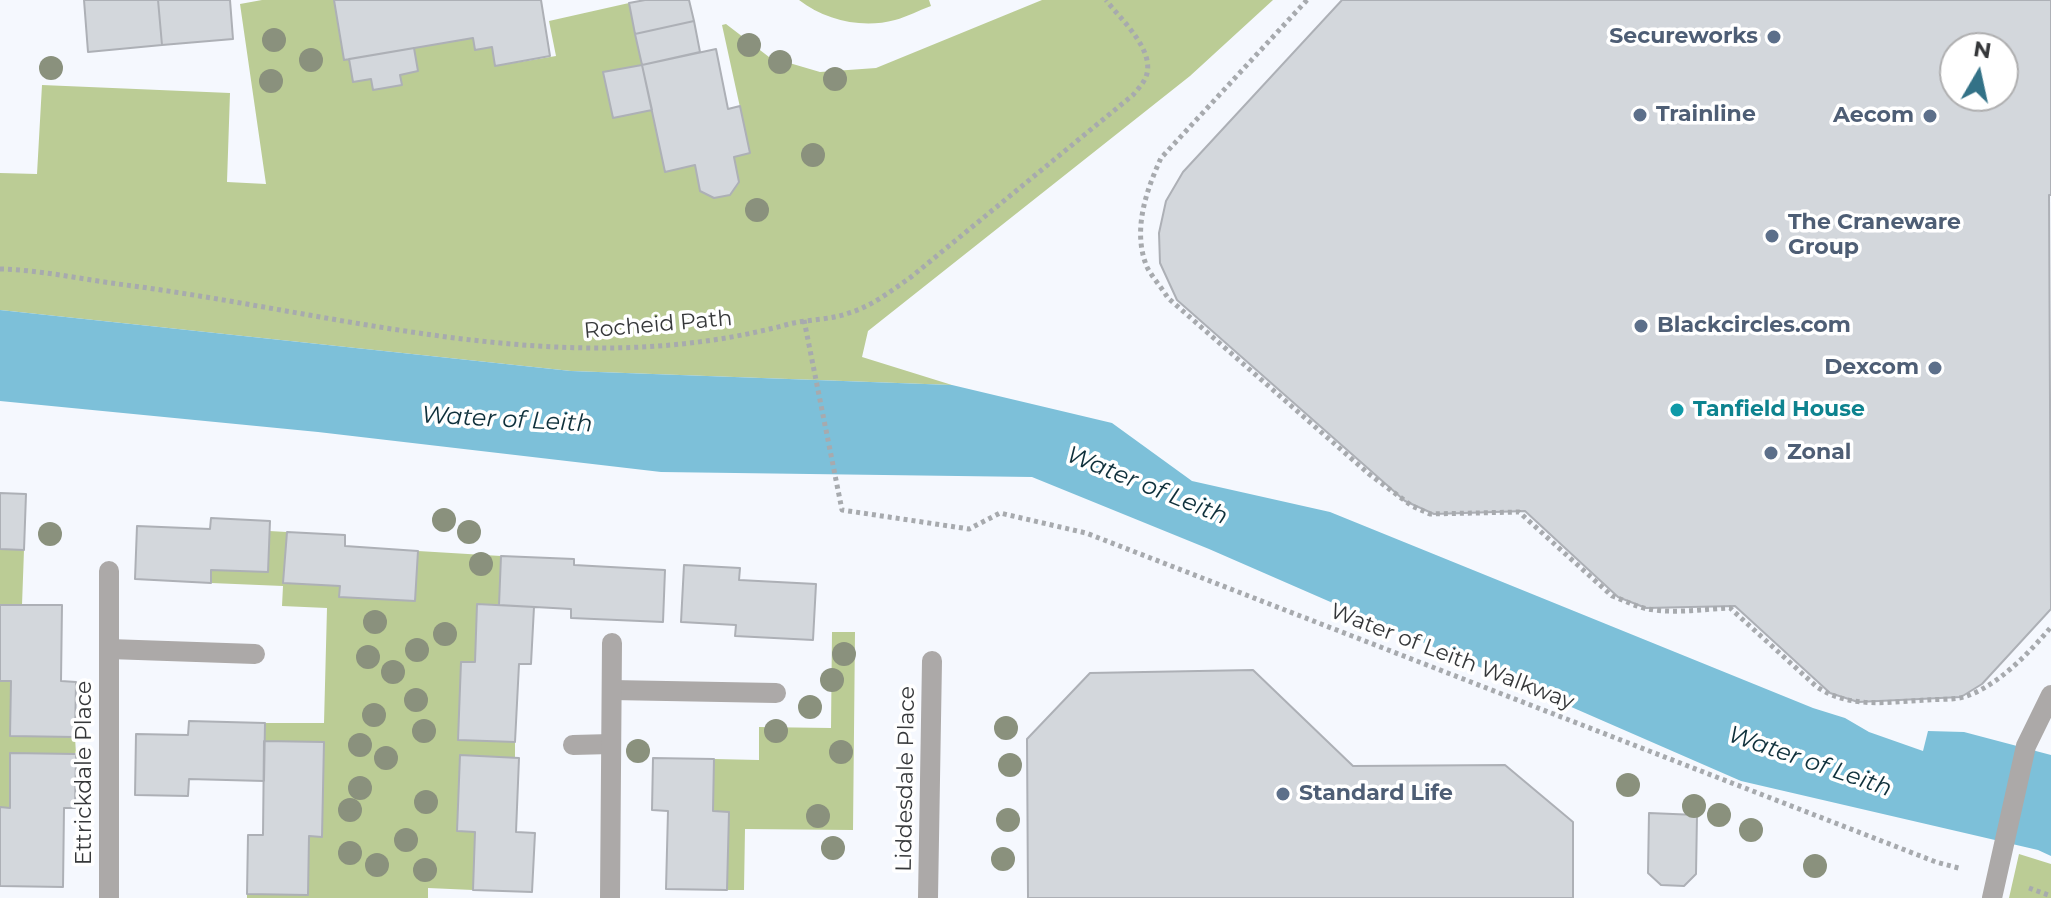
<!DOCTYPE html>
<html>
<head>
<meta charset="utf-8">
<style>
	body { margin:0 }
	#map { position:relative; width:2051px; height:898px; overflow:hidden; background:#f5f8fe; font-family:Montserrat,sans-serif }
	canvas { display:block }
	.north { position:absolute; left:1939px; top:32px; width:80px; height:80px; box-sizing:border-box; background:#fff; border:2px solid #afafb0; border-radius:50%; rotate:9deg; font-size:22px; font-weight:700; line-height:32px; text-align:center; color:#36383a }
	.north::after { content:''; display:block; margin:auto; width:28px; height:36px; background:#337287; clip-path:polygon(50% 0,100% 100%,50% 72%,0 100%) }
</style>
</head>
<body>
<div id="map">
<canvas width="2051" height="898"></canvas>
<div class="north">N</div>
</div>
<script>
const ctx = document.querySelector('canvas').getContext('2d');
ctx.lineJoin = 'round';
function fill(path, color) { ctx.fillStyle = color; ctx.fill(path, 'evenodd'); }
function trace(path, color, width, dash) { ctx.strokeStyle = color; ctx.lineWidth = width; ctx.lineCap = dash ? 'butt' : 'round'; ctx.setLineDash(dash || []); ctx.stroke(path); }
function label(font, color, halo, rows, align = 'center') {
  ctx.font = font + ' Montserrat,sans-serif'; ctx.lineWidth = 7; ctx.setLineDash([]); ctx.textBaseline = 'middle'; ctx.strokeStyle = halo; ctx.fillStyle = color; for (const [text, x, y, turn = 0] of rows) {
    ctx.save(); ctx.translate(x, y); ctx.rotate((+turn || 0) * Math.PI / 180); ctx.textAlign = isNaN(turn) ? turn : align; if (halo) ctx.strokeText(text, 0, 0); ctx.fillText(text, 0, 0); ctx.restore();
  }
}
const green = new Path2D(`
	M262,0H334L349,59L371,79L374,90L401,85L400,75L418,71L414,48L473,38L476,49L492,47L496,66L556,56L549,21L629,3L642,65L604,73L614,118L652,110L665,171L695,165L700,191L714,198L730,195L739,183L734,157L750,153L722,25L726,24L769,57L820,72L876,68L1042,0H1273L1190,76L868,331L862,357L952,385L571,371L0,310V173L37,174L42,85L230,93L227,182L266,184L240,4Z
	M799,0H929L931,6C919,10 907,17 895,20C862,29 825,20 799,0Z
	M269,531L287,532L284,583L340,586V597L415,601L418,551L501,556L499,605H477L475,662H461L458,739L515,742V758L475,832L473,890L428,888V898H247V894L308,895L309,836H322L324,743L264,741L265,723H324L327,608L282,606L283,586L211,583V570Z
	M0,549L24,550L22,605H0Z
	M832,632H855L853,830L745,829L744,890H727L729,812L713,811L714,759L759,760V727L831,728Z
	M0,681H11V735L75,737L76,754L10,753V808L0,807Z
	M2019,854L2051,864V898H2009Z`);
const water = new Path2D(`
	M0,310L571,371L952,385L1112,423L1192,481L1330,512L1813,708L1845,718L1869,732L1923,751L1928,731L1964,732L2051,755V856L2038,850L1741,781L1209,549L1032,477L661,472L318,432L0,401Z`);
const building = new Path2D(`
	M84,0H158L162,45L88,52Z
	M158,0H230L233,39L162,45Z
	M334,0H541L550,56L495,66L492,47L475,50L473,38L344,60Z
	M645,0H689L694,21L635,34L629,3Z
	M1342,0H2051V195H2049L2051,609L1982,684L1961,697L1858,702L1830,693L1735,606L1646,608L1618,597L1525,511L1434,514L1405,501L1177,300L1160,263L1159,233L1166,201L1183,172ZM1955,48H2003V96H1955Z
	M694,21L700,52L642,65L635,34Z
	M414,48L418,71L400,75L402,85L373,90L371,79L353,82L349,59Z
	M716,49L728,109L740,106L750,153L734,157L739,182L730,195L714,198L700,191L695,165L665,172L642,65Z
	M642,65L652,110L613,118L603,72Z
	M0,493L26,494L24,550L0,549Z
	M211,518L270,521L268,572L211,570V583L135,579L137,526L210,529Z
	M287,532L345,535V546L418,551L415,601L339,597L340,586L283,583Z
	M501,556L574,559V565L665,570L663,622L571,618V609L499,605Z
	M684,565L740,568L739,580L816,584L813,640L735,636L736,625L681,622Z
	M477,604L534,607L531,664H519L515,742L458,740L461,662H475Z
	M0,605H62L61,681L76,682L75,737L10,736L11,681H0Z
	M1253,670L1353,766L1505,765L1573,822V898H1028L1027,739L1090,673Z
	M189,721L265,723L264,781L189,779L188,796L135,795L136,734L188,735Z
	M264,741L324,742L322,837L309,836L308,895L247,894L248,835H263Z
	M10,753L76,754L75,808H64L63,887L0,886V807L10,808Z
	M460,755L519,758L516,832L535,833L532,892L473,890L475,832L457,831Z
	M653,758L714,759L713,811L729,812L727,890L666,889L668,811L652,810Z
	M1649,813L1697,815L1696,874L1684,886L1661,885L1648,873Z`);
const path = new Path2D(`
	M1307,0L1161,158C1146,191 1132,231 1147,267C1152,277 1162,288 1168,298L1369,474L1412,506L1430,514L1519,512L1612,596C1624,600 1636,607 1648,609C1674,614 1704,609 1730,608L1817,687C1850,709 1888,702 1926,700C1938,699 1952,700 1964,697C1998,686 2029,653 2051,627
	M0,269C42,270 85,280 126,285C346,314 568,385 789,324C809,319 830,320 849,313C872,306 891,291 911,277L1133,95C1137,90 1142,85 1145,79C1158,52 1121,20 1106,0
	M804,320L842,510L969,529L1000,513L1086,533L1936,862L1962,869
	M2029,888L2051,896`);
const service = new Path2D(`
	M109,649L255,654
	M612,690L776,693
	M573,745L611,744
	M928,898L932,661
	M1992,898L2026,746L2051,695`);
const minor = new Path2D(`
	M109,898V571
	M610,898L612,643`);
const trees = [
	[274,40],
	[749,45],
	[311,60],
	[780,62],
	[51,68],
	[835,79],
	[271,81],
	[813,155],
	[757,210],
	[444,520],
	[469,532],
	[50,534],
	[481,564],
	[375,622],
	[445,634],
	[417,650],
	[844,654],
	[368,657],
	[393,672],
	[832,680],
	[416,700],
	[810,707],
	[374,715],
	[1006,728],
	[424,731],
	[776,731],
	[360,745],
	[638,751],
	[841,752],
	[386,758],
	[1010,765],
	[1628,785],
	[360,788],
	[426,802],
	[1694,806],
	[350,810],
	[1719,815],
	[818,816],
	[1008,820],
	[1751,830],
	[406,840],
	[833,848],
	[350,853],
	[1003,859],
	[377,865],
	[1815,866],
	[425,870]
];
const markers = [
	[1774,37,8,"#5c6f8a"],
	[1640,115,8,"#5c6f8a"],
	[1930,116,8,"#5c6f8a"],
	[1772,236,8,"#5c6f8a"],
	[1641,326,8,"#5c6f8a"],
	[1935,368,8,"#5c6f8a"],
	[1677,410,8,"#0f9aa8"],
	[1771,453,8,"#5c6f8a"],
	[1283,794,8,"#5c6f8a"]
];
const serviceNames = [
	["Secureworks",1758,37,"right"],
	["Trainline",1656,115],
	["Aecom",1914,116,"right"],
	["The Craneware",1788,223],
	["Group",1788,248],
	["Blackcircles.com",1657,326],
	["Dexcom",1919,368,"right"],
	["Zonal",1787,453],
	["Standard Life",1299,794]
];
const streetNames = [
	["Rocheid Path",658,325,-5],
	["Water of Leith Walkway",1452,657,21],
	["Ettrickdale Place",85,773,-90],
	["Liddesdale Place",906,779,-89]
];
const cultureNames = [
	["Tanfield House",1693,410]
];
const waterNames = [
	["Water of Leith",507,420,3],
	["Water of Leith",1147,486,22],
	["Water of Leith",1810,762,19]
];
fill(green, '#bbcc95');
fill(water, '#7dc0d9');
fill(building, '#d3d7dc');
trace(building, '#adb0b6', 2);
trace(path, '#a7aaae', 5, [4, 4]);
trace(service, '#aca9a8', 20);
trace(minor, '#aca9a8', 20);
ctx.fillStyle = '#8a917d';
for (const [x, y] of trees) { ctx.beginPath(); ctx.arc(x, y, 12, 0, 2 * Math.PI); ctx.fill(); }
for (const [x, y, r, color] of markers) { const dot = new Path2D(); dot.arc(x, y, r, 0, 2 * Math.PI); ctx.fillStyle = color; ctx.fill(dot); trace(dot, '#fff', 3); }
label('bold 22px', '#4e5e75', '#fff', serviceNames, 'left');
label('22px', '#36383a', '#fff', streetNames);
label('bold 22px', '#0d838f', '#fff', cultureNames, 'left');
label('italic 24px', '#0f303b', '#fff', waterNames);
</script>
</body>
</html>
